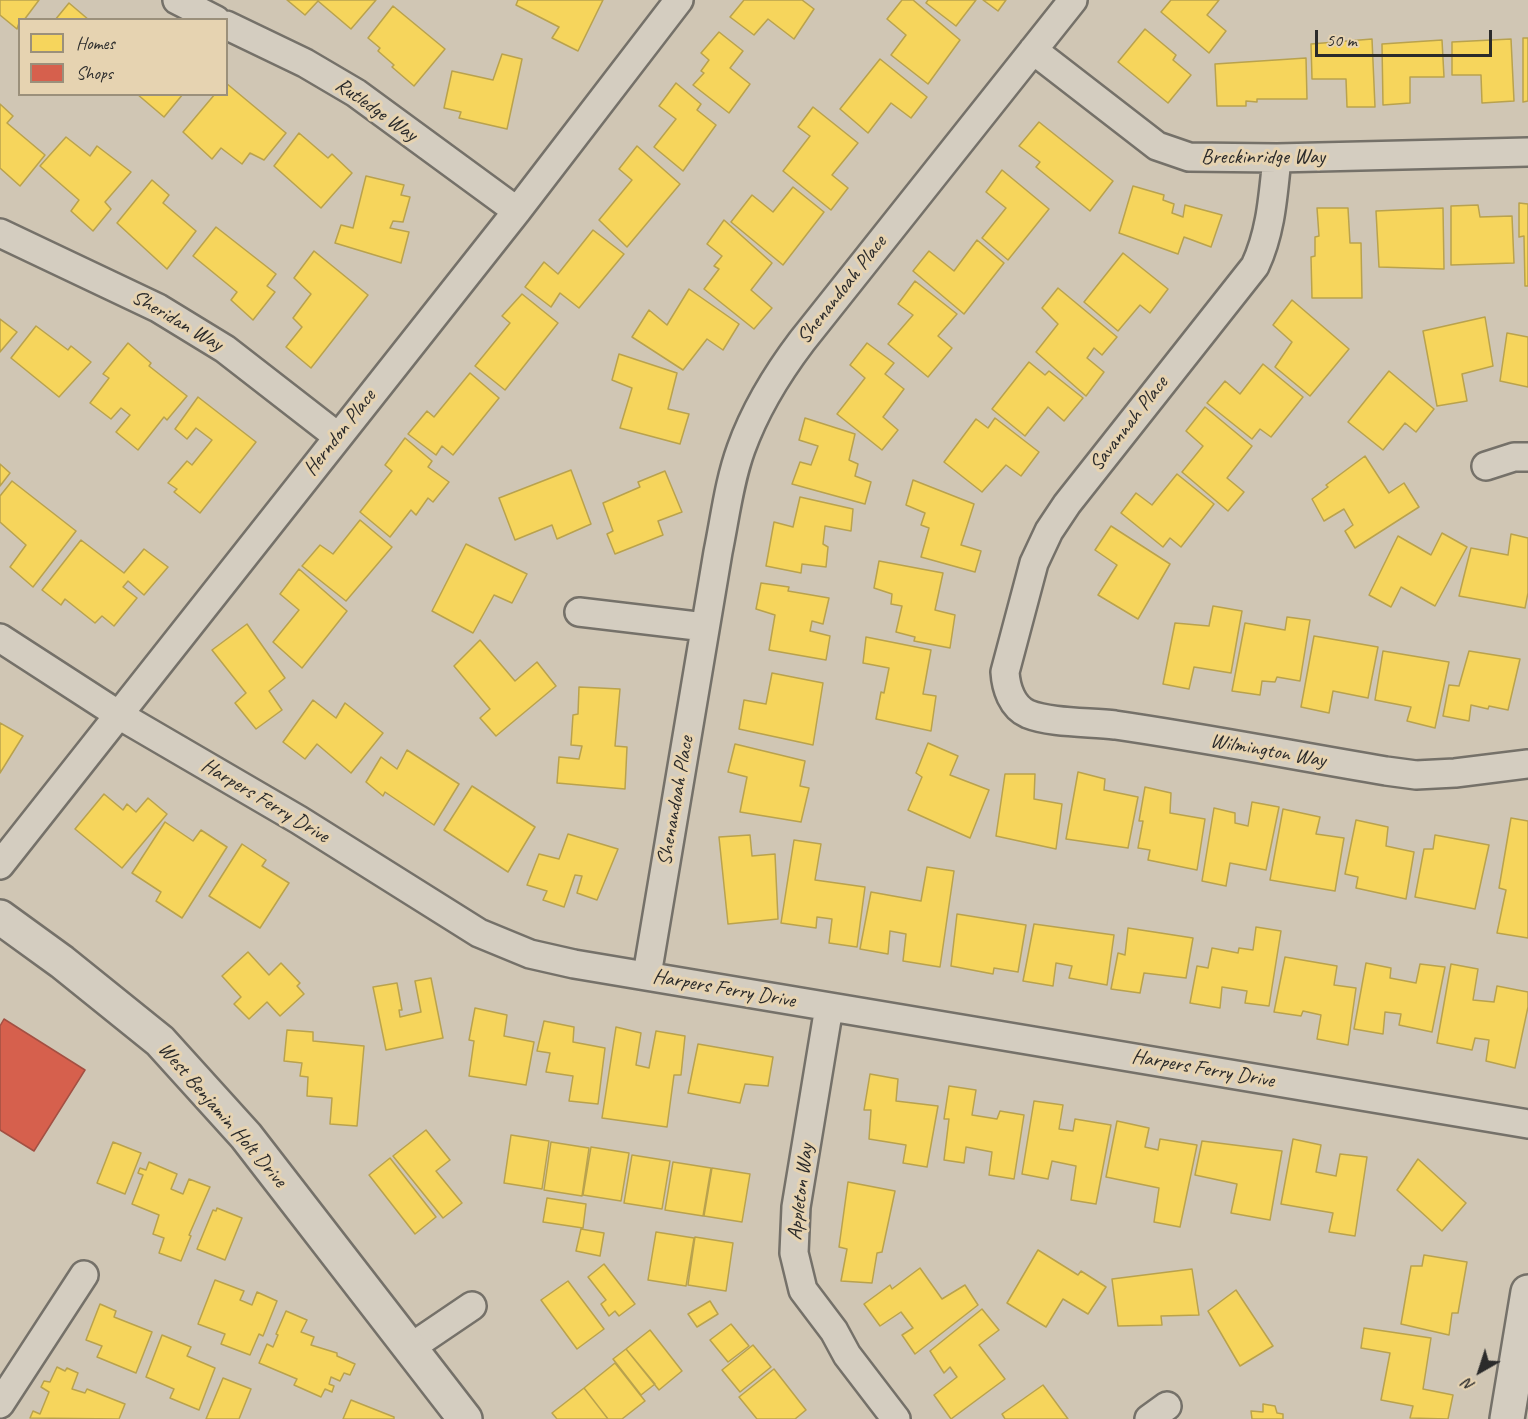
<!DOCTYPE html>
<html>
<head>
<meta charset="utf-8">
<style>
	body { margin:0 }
	#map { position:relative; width:1528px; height:1419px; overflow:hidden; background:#d0c6b4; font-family:Caveat,sans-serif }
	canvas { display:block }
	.legend { position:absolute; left:18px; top:18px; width:210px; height:78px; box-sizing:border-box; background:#e6d3b1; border:2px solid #9b907b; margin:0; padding:8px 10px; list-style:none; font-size:18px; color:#2b2b2b }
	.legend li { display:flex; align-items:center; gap:12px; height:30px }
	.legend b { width:30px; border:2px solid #9b907b }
	.north { position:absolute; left:1450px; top:1341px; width:60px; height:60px; -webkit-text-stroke:4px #e6d3b1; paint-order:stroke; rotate:219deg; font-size:16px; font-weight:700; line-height:24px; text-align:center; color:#2b2b2b }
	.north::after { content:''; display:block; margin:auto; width:21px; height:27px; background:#2b2b2b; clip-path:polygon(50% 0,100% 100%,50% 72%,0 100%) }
	.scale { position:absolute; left:1315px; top:30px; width:177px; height:27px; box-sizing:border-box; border:3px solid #2b2b2b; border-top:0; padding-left:8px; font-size:18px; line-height:21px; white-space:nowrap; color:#2b2b2b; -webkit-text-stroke:4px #e6d3b1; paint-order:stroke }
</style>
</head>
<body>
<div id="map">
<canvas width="1528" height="1419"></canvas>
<ul class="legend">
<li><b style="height:16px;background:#f6d55c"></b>Homes</li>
<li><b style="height:16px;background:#d6604d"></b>Shops</li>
</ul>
<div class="north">N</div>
<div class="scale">50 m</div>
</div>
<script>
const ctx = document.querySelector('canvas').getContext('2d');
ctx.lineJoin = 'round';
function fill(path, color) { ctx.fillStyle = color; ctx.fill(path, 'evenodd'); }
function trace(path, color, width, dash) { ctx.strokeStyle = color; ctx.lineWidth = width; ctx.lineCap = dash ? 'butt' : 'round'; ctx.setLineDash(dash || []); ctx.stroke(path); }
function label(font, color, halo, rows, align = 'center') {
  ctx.font = font + ' Caveat,sans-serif'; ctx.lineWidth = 6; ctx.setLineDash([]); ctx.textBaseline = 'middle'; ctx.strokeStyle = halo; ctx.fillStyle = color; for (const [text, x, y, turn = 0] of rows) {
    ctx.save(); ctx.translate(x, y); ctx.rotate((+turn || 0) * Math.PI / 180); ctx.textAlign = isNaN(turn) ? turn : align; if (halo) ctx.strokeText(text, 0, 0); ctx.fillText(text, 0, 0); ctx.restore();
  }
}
const homes = new Path2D(`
	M0,0H39L24,20H20L17,29L0,15Z
	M287,0H376L351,29L318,1L305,15Z
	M518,0H603L578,51L552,38L559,27L516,5Z
	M744,0H802L814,9L794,39L768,19L754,35L730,17Z
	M902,0H913L960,40L928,84L891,55L906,35L887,19Z
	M928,0H976L956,26L926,3Z
	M983,0H1006L998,11Z
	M1171,0H1219L1207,15L1226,31L1209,53L1161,12Z
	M69,3L89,20H55Z
	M393,6L445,49L414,86L392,67L394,65L378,51L380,48L368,38Z
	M1145,29L1176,55L1173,60L1191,75L1168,103L1118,62Z
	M719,32L743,51L730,68L750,84L729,113L693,85L704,73L701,71L709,60L701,53Z
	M1523,38H1528V101L1523,102Z
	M1372,39L1375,107H1347L1346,79H1312L1311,44Z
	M1511,39L1514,101L1482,103L1481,75H1452V42Z
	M1442,40L1444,77H1410V103L1383,105L1382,44Z
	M502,54L522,59L507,129L459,118L461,112L444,108L452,71L493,80Z
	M1306,58L1307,99H1257V102L1246,101V106H1217L1215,64Z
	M880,59L927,97L911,118L891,103L868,133L840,109Z
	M226,83L286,133L264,160L250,153L242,164L221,148L212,159L183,132L215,94H226Z
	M676,83L701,104L697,110L716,125L683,171L654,147L676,119L659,106Z
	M137,94H183L164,117Z
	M0,104L13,116L7,123L45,155L20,186L0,168Z
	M813,107L858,143L832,175L848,188L831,210L783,171L810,136L798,127Z
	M1039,122L1113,181L1090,211L1036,167L1040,162L1019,146Z
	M299,133L328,158L332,154L352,173L321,208L274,166Z
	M66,137L90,156L97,146L131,172L105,202L111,209L93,231L71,211L79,200L40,166Z
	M637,146L680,184L627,247L599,220L632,180L619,169Z
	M1002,170L1049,209L1008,260L982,238L1006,208L986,192Z
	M366,176L404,185L401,195L410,197L403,222L393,221L390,228L409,232L401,263L335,243L341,225L353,228Z
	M152,180L169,195L163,203L196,231L167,269L117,223Z
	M1133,186L1164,195L1163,200L1174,204L1172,213L1183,217L1185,205L1222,215L1211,247L1184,237L1178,254L1119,233Z
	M793,187L824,212L783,265L731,222L752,195L773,212Z
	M1519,203L1528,204V286H1525L1524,236L1519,237Z
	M1478,205L1480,217L1512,216L1514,263L1451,265V206Z
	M1317,208H1348L1350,243H1361L1362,298H1312L1311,257L1315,256V237L1319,236Z
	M1443,208L1444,269L1379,267L1376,211Z
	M724,220L772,263L751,290L772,308L754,329L704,289L719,269L714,266L722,256L707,244Z
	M216,227L276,274L267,286L275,292L253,320L231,300L237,292L193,256Z
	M593,230L624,254L579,308L560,293L551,307L525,287L544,262L558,274Z
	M977,240L1004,263L964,314L913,271L929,251L954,271Z
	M314,251L368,295L311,368L286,347L302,327L293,318L311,294L294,278Z
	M1123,253L1168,289L1150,313L1140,305L1118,331L1084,302Z
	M915,281L957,314L938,336L952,348L928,377L888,344L913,315L898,304Z
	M1058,288L1117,337L1102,355L1094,348L1087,358L1104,372L1086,396L1036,352L1058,324L1042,308Z
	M689,289L739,324L723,350L707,339L683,370L632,337L649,310L667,325Z
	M522,294L558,323L505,390L475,366L510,323L502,316Z
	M1292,300L1349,349L1310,396L1275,367L1292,342L1273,325Z
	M1485,317L1493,366L1462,374L1467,401L1437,406L1423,331Z
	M0,319L17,332L0,352Z
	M36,326L68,350L71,346L91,362L59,397L11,358Z
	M1507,333L1528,337V387L1500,381Z
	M128,343L151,363L149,366L187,396L167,420L164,417L138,450L116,432L130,415L121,408L111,419L90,403L109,378L103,374Z
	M867,343L894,363L885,374L904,389L883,417L898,430L882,450L837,414L865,378L850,365Z
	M619,354L677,373L668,409L689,414L680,444L620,428L632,388L612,380Z
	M1029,362L1045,375L1049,371L1083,398L1064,421L1048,407L1025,436L992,409Z
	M1263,364L1303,397L1271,437L1260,429L1252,439L1207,403L1225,381L1240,394Z
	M1389,371L1434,409L1416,432L1405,423L1383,450L1348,422Z
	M470,373L499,398L453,455L442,446L436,455L408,434L427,411L434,417Z
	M198,397L256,442L200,513L174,492L177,489L168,483L187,461L192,465L212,440L196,428L187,439L175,429Z
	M1205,407L1252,446L1227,478L1244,492L1228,511L1182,472L1203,446L1186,431Z
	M805,418L855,434L849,460L858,464L855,476L871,482L865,504L792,484L800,462L811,465L818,446L799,440Z
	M995,418L1039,452L1021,476L1006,465L982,492L944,462L976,419L988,428Z
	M405,438L432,461L428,467L449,482L433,502L428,498L416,515L411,510L390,537L360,512L392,471L385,465Z
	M1365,456L1389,493L1404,483L1419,507L1355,548L1345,531L1353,525L1344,509L1324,521L1312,499L1328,487L1326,485Z
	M0,464L10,473L0,486Z
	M571,470L591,524L557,539L552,525L515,540L499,498Z
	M665,471L682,512L658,521L663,535L615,554L607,534L613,531L603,503L640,487L638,482Z
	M1177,474L1214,504L1181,547L1170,538L1163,547L1121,513L1136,493L1152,505Z
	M913,480L974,504L961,545L981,551L975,572L921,557L929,528L921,525L925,513L906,505Z
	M12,481L76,531L33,587L10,567L26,545L0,522V496Z
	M800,497L853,509L851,531L825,526L823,544L828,547L826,567L802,564L801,573L766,566L774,522L793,527Z
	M360,520L392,547L346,601L302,566L320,545L333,554Z
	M1111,526L1170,564L1138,619L1098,595L1117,565L1095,550Z
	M1442,533L1467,547L1435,606L1401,587L1391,607L1369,595L1398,536L1431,555Z
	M1511,534L1528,538V593L1525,608L1459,596L1471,548L1508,555Z
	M81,540L124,573L144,549L168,567L144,595L128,581L123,587L137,598L114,626L102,616L95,623L65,599L61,605L42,590Z
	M466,544L527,574L512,603L494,595L473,633L432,611Z
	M879,561L943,573L935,610L955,615L950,648L914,641L915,637L896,632L902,606L891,604L892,594L874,588Z
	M299,569L347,611L302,668L273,642L299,610L280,594Z
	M761,583L789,587L788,591L829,598L823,624L812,621L810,631L830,636L826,660L769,650L775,615L756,609Z
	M1213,606L1242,611L1231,673L1194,667L1189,689L1163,684L1175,623L1209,626Z
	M1287,617L1310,620L1300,681L1277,677L1275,682L1262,681L1260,695L1232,691L1245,623L1285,630Z
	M247,624L285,678L269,691L282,710L256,729L235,703L246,693L212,650Z
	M1314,636L1378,647L1368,698L1333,691L1329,713L1301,707Z
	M866,637L931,650L923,694L936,696L931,731L876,719L881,692L884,693L889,668L863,663Z
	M480,640L515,681L537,662L556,686L496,736L480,718L490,709L454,666Z
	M1383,651L1449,662L1435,728L1407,721L1411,707L1375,700Z
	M1469,651L1520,659L1508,710L1489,706L1488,709L1471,705L1469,721L1443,716L1449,685L1459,686Z
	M772,673L823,683L813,745L739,729L744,700L766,704Z
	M579,687L620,689L615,746L627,747L625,789L557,783L559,757L579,759L582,746L571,745L573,715L578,714Z
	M313,700L336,718L345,703L383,733L351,773L317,744L305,759L283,742Z
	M0,723L23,736L0,773Z
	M928,743L958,756L950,775L989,790L970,838L908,810L922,777L916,773Z
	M735,744L805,761L800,786L809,788L801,822L740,812L747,777L728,772Z
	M407,750L459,784L434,825L385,792L383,796L366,782L381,757L397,769Z
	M1078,772L1105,779L1104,790L1138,797L1128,848L1066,839Z
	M1005,774H1035L1034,799L1062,804L1056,849L996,836Z
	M472,786L535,827L508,872L444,830Z
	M1145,787L1171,793L1170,813L1205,819L1197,870L1148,860L1150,850L1138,848L1143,821H1139Z
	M104,794L123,810L127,804L136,812L148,798L167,814L122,868L75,829Z
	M1252,802L1279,807L1266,870L1230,863L1226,886L1202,881L1214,808L1235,813V823L1248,826Z
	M1283,809L1320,817L1316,834L1344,838L1335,891L1270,880Z
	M1511,818L1528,821V938L1497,933L1506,890L1499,888Z
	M1356,820L1388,827L1386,846L1414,852L1406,899L1356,888L1358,877L1345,874Z
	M165,822L193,841L201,830L227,847L182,918L156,901L161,892L132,873Z
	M568,834L618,849L597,900L577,893L582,876L575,875L564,907L543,900L547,891L527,885L539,854L559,859Z
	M750,835L752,856L775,854L778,919L728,924L719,837Z
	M1435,835L1489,845L1475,909L1415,897L1424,849H1433Z
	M794,840L821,844L815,880L865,887L857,947L829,943L832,919L817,917L816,928L781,923Z
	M242,844L266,860L262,866L289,883L260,928L209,896Z
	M927,867L954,871L940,967L903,961L906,934L890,931L888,954L860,949L871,892L921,901Z
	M957,914L1026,925L1018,972L994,968L993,974L951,966Z
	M1034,924L1114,935L1107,985L1069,978L1072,966L1056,963L1053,986L1023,981Z
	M1256,927L1281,931L1269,1006L1245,1003L1247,991L1222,987L1220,1008L1190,1003L1197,966L1208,968L1212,948L1238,953L1239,948L1253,950Z
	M1128,928L1193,938L1186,978L1144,973L1140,993L1111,989L1118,953L1125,955Z
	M248,952L269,975L281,963L300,983L297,986L304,994L280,1016L267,1002L249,1019L234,1004L241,997L222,976Z
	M1285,957L1337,966L1334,985L1356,988L1348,1045L1317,1039L1321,1015L1303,1011L1301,1016L1274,1012Z
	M1366,963L1391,968L1390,978L1416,983L1420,964L1445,967L1432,1032L1399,1025L1401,1014L1385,1012L1383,1034L1354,1029Z
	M1451,964L1478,969L1473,1000L1494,1002L1497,986L1528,992V1007L1515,1068L1486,1061L1489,1040L1475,1038L1472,1050L1437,1043Z
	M431,978L443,1038L386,1050L373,987L397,983L402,1010H399L400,1017L421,1012L415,981Z
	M475,1008L507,1015L504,1036L534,1042L526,1085L469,1076L474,1041L469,1040Z
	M544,1021L574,1027L573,1042L605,1048L598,1104L569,1101L573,1076L546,1072L550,1053L537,1051Z
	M616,1027L641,1033L636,1065L649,1068L656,1031L685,1036L681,1075H674L667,1127L602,1118Z
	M287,1030L313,1032V1041L364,1046L357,1126L330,1124L332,1098L307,1096L308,1077L300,1076L302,1063L284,1061Z
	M698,1044L773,1057L768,1086L745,1084L740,1103L688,1093Z
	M870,1074L898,1079L896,1101L938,1106L927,1167L903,1163L906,1145L869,1139L871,1110H864Z
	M949,1086L976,1090L972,1115L997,1119L1000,1111L1024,1115L1014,1179L989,1175L992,1152L966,1147L964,1163L944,1160L949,1119H944Z
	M1034,1101L1063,1105L1059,1129L1073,1131L1075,1119L1111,1125L1096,1204L1071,1200L1076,1166L1052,1161L1048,1179L1022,1174Z
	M1117,1121L1149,1128L1145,1147L1158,1150L1160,1139L1197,1145L1180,1227L1154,1222L1159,1188L1106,1177Z
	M426,1130L450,1160L436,1171L462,1203L443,1218L393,1156Z
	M511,1135L549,1141L542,1189L504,1183Z
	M1293,1139L1321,1145L1316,1172L1336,1176L1340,1154L1367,1157L1355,1236L1329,1232L1333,1213L1281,1204Z
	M1202,1141L1282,1151L1270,1220L1231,1213L1237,1184L1195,1175Z
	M113,1142L141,1153L125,1194L97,1183Z
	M551,1142L589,1148L582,1196L544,1190Z
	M591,1147L629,1153L621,1201L583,1195Z
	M632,1155L670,1161L662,1209L624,1203Z
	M390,1158L436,1217L415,1234L369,1175Z
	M1418,1159L1466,1203L1442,1231L1397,1190Z
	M149,1162L177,1174L171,1189L183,1194L189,1179L210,1187L189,1235L191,1236L181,1261L159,1253L164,1238L153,1234L159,1215L132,1204L143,1175L138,1173L140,1168L146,1170Z
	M673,1162L711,1168L703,1216L665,1210Z
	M712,1168L750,1174L742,1222L704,1216Z
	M848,1182L895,1191L882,1252L877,1253L872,1283L841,1281L847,1249L839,1247Z
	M547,1198L586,1204L583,1228L543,1222Z
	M217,1208L242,1218L225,1260L197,1249L213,1210L216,1211Z
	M581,1229L604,1233L600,1256L576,1251Z
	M656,1232L694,1238L686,1286L648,1280Z
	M695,1237L733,1243L726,1291L688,1285Z
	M1038,1250L1078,1275L1081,1271L1106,1287L1088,1314L1063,1299L1046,1327L1007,1303Z
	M1424,1255L1467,1262L1458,1313H1452L1449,1335L1401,1324L1411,1266H1422Z
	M604,1264L635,1304L619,1316L615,1311L609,1316L601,1304L606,1300L588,1277Z
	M920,1268L942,1299L965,1285L978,1305L915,1354L902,1335L913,1328L901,1312L880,1326L864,1304L890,1285L892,1289Z
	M1192,1269L1199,1315L1161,1316L1162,1325L1118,1326L1112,1279Z
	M215,1280L244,1291L240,1300L252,1305L257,1292L277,1301L263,1336L259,1334L250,1355L221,1344L225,1334L198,1324Z
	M568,1281L604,1329L577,1349L541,1300Z
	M1236,1290L1273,1346L1240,1366L1208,1311Z
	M710,1301L718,1314L697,1327L688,1314Z
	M100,1304L116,1311L114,1317L152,1332L136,1373L97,1357L102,1346L86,1340Z
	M982,1309L999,1330L979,1345L1005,1379L951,1419L934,1395L957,1377L950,1367L944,1373L930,1351Z
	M286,1311L307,1320L301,1332L314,1337L311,1345L337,1353V1356L355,1364L350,1375L344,1373L340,1381L331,1377L329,1384L334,1386L332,1392L325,1389L321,1397L294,1385L297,1379L259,1363L267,1344L273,1347L278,1335L276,1334Z
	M731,1324L749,1346L728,1362L710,1340Z
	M1364,1328L1431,1338L1423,1389L1453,1395L1448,1419L1410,1418L1413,1406L1381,1400L1390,1353L1361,1348Z
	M650,1330L682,1371L659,1390L626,1349Z
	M162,1335L191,1347L187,1356L215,1368L199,1410L170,1398L174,1389L146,1377Z
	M753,1345L771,1367L740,1392L722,1370Z
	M626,1349L655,1384L641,1395L613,1359Z
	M615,1363L645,1401L622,1419H608L584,1388Z
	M57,1367L65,1371L67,1368L78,1373L72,1389L85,1393L87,1389L125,1404L119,1419L30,1418L33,1411L40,1414L49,1392L41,1387L44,1381L50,1382Z
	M774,1369L806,1410L795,1419H757L739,1397Z
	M223,1378L251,1389L239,1419H206Z
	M1043,1385L1068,1419H1005L1002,1414Z
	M584,1388L608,1419H557L552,1413Z
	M351,1400L394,1417V1419H343Z
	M1263,1404L1275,1406L1277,1413L1283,1414V1419H1252L1251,1411L1263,1412Z`);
const shops = new Path2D(`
	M4,1019L85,1070L34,1151L0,1130V1026Z`);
const minor = new Path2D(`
	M177,0L216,20
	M226,25L305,63L356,93L517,211
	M1033,50L1157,146L1189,157L1277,158L1528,152
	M1277,158C1273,196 1271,232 1255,266L1067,504L1049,531L1034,563L1005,672C1006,688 1012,707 1028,714C1050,723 1090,722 1115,725C1205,738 1296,756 1386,771L1416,775L1455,773L1528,764
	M0,233L158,308L225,349L337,436
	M1486,466L1514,457H1528
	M579,612L705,627
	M0,638L119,715L299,820L479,933L530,954L574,964L1528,1124
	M0,865L517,211L679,0
	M647,975L718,552C725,518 729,482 741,449C755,410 777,374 802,341L1073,0
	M829,1007L796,1207L794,1253L803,1290L834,1331L847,1355L896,1419
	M410,1348L472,1306
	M0,1404L84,1275
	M1149,1419L1167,1406`);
const tertiary = new Path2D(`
	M1507,1419L1528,1292`);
const secondary = new Path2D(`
	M0,917L62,962L160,1041L246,1136L465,1419`);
const streetNames = [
	["Rutledge Way",376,110,35],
	["Breckinridge Way",1263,157],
	["Shenandoah Place",842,290,-52],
	["Sheridan Way",177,321,30],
	["Savannah Place",1129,424,-52],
	["Herndon Place",340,433,-52],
	["Wilmington Way",1268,751,10],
	["Harpers Ferry Drive",265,801,31],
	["Shenandoah Place",676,801,-80],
	["Harpers Ferry Drive",724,989,10],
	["Harpers Ferry Drive",1203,1069,10],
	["West Benjamin Holt Drive",222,1115,49],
	["Appleton Way",801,1192,-83]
];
fill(homes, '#f6d55c');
trace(homes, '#b9a24d', 1.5);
fill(shops, '#d6604d');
trace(shops, '#a35043', 1.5);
trace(minor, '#757169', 32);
trace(tertiary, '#757169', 38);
trace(secondary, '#757169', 38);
trace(minor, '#d4cdc0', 27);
trace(tertiary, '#d4cdc0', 33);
trace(secondary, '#d4cdc0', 33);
label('21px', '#2b2b2b', '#e6d3b1', streetNames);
</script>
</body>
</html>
